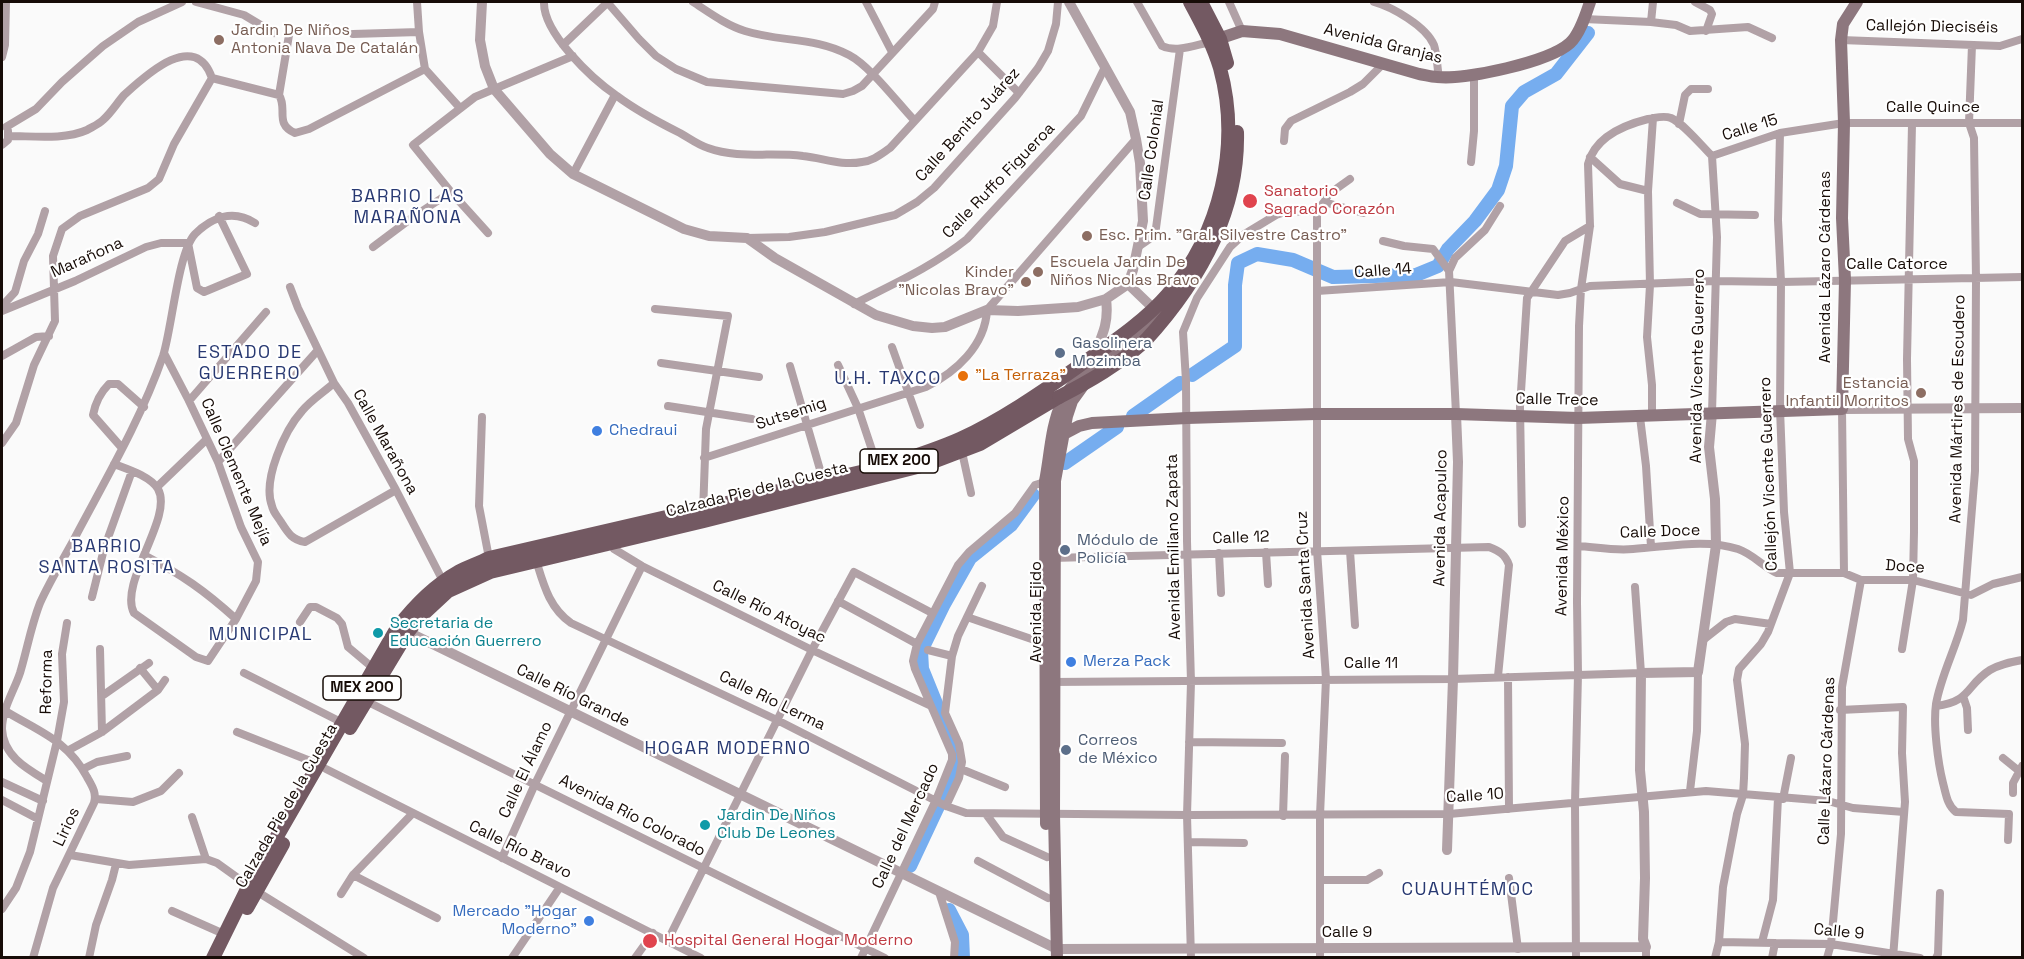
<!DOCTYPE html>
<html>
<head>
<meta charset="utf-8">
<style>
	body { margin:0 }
	#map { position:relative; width:2024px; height:959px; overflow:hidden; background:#fafafa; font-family:"Space Grotesk",sans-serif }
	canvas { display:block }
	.frame { position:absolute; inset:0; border:3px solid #170c07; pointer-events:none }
</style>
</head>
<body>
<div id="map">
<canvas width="2024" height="959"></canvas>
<div class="frame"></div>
</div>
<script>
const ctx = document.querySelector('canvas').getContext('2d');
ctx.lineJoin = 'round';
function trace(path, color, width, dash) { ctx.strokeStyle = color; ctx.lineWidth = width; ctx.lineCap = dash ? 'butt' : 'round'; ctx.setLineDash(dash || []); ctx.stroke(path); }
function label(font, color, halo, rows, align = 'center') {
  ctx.font = font + ' "Space Grotesk",sans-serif'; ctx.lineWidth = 4.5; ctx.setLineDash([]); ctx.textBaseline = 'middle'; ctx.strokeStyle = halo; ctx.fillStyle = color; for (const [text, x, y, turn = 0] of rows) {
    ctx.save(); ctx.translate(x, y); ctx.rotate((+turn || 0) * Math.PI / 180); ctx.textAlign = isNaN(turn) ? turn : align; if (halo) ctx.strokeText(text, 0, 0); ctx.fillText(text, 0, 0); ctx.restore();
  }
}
const river = new Path2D(`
	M1192,375L1235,346V285L1238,263L1257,254L1293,260L1333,277L1416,275L1438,266L1448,249L1475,221L1498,190L1506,166L1512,106L1524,92L1556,74L1588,33
	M1133,416L1180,383
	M1065,463L1117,427
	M910,866L957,766L956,753L922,669L921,651L944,604L970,558L1011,525L1033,495
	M949,910L962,935L963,958`);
const minor = new Path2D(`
	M196,2L244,15L274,33
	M417,2L419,32L425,69L460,108
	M544,2C543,33 592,79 617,96C637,111 658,122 680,133C689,138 698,145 708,148C738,159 772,152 803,156C823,158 841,166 862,162C873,161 881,154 890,148L978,52L993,26L997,2
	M607,2L639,39L656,56L676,69L707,82L843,94L853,91L862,86L933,9L935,2
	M693,2C710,13 726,25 745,31C780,42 816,37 849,55C870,66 897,102 914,120
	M866,2L892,52
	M1137,2L1162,46C1177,53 1195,45 1211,42
	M1229,2L1242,31
	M1374,2C1392,7 1426,26 1434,45C1437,54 1437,67 1439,77
	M1695,2L1710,10L1712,14L1706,31
	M1584,19L1651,22L1676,25L1690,31L1748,27L1772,38
	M1651,22L1653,2
	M353,34L419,32
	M1841,40L2000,46L2022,39
	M563,45L607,3
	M1972,45L1969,123L1974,138L1976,279L1975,471L1963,620C1956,648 1941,675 1936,704C1933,725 1938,763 1943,783C1946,794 1947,805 1956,812L2009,814L2008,840
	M978,52L1019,93
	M2,57L5,45L6,2
	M212,78L279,95C288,109 274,124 295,133L309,129L425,69
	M279,95L289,35
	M1679,124L1685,95L1691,89H1708
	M6,127L36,109L62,82L103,46L138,22L182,2
	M9,136C33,136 65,140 87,130C92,127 99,124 103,120C111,113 117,103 124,95C146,75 195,29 212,78
	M1284,141L1285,129L1291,121L1350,92L1363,84L1383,64
	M2,145L8,140V131
	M1712,156L1717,237L1712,413
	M1590,157L1620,184L1648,191
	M1471,162L1474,131V74
	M573,174L615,95
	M1324,202L1329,194L1350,179
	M1677,203L1700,214L1755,215
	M1317,211V550L1326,679L1320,815V958
	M1317,211L1324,202L1363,213
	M488,233L451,192L413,145L475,97L573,56
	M747,238L789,237L825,232L895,215L917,202L934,188L1015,98L1038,68L1048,51L1056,24L1058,2
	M1383,241L1404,246L1433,249L1449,271
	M373,247L413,217L451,192
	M1138,247L1151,238L1156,228L1180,49
	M290,287L298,308L334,383L348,403L396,490L445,585
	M1317,291L1451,282L1558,295L1570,293L1590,286L1715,281L1781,282L2022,277
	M854,304C893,284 932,267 967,239L1081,116L1105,67
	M2,306L15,292L24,261L38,234L45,211
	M655,309L728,316L706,429L703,513
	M2,311L75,281L146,247L161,243H188L197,288L204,292L247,274L219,216
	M892,347L920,425
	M2,356L36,337L49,336
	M661,363L759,377
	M838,365L858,408L878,468
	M790,366L823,480
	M334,383C324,392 311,400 302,411C285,430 262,480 272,506C273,512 278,517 281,522C288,533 292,540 305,542L396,490
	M189,401L266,312
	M668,406L752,419
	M1842,409L1844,573
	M1456,414L1449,271L1455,258L1485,230L1500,206
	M1652,416V385L1647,337L1650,285L1648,191L1653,118
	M482,417L479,506L489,558
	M1640,417L1646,466L1651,547
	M2,443L16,423L34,365L55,321L53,256L62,229L80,216L148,188L159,179L174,144L212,78
	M122,448L93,415C95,404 101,392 109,384H118L144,407
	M962,452L971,493
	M704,458L926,387C956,372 985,346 987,310L1136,139
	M218,462L318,350
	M114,464C127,469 150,476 158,489C174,517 118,583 134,613L196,657L208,661L236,619L256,581L258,562L241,527L218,462L189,401L164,353
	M157,487L207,439
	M1522,524L1520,407L1527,298L1565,241L1590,226
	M611,541L614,549L642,566L812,650L931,706
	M1578,546C1595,547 1615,551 1633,549C1667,547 1705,538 1738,549C1753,554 1763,567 1777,573H1844L1861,580H1913L1971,595L1993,584L2022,577
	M1350,551L1355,625
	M1266,552L1268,584
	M1219,553L1221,593
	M144,555C182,575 204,590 236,619
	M535,557C543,582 548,607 571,623L777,720L946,806L966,813L1187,815L1449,814L1706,791L1828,801L1853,808L1904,812
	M1051,558L1489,547C1499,551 1505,554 1509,565L1498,676
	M92,597L104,549L132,471
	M838,601L917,644
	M967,617L1049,645
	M300,622L310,607H316L337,618L342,624L348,647L373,668
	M1703,640L1726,622L1735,619L1771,624
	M100,649L102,732
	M1902,649L1913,580L1914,532V461L1908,439L1907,359L1912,124
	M928,650L952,656
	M140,668L158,690
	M244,673L343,723
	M1508,677L1509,809
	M1051,682L1453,679L1641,673L1635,587
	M102,696L149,663
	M1963,696L1967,708L1968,730
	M366,701L885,958
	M1936,706C1971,702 1966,685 1990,670C2000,664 2011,662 2022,660
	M2,709C37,731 67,739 87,777C92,786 97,793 94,803L53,888L33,958
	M1840,710L1903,707L1902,753L1905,802L1893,958
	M237,732L318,764
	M1189,742L1282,743
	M69,750L102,732L158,690L165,680
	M2003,758L2019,771
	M83,769L97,762L127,756
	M326,769L701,958
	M961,769L1005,787
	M47,781C27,769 3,756 2,729C2,709 14,691 20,673C27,650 31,626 40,603C49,583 61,563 72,543C104,482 140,422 163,356C172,328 178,252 195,234C212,217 233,209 255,223
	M2,782L43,801
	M1690,791L1697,731L1698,672
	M2013,793V783L2022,766
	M96,799L133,802L161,791L179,773
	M1783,799L1791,758
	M2,800L38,819
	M946,806L959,778L962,762L959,744L945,713L952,656L958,636L982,586
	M986,814L1003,837L1047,857
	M1283,816L1285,756
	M192,817L206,859
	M1188,842L1244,843
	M70,855L129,865L206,859L217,863L256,891L364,958
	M502,858L535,784L642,566
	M978,861L1048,898
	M353,875L437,918
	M1509,878L1518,949
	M1320,880H1367L1379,873
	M939,892L955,942L954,958
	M341,894L353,875L413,813
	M2,909L16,888L30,852L57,741L64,702L62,654L67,623
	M172,911L224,934
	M668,940L812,650L854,572L932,613
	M1719,942L1831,944L1920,958
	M1762,942L1773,900L1778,798
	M1646,947V958
	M89,958L96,925L112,880L116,864
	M512,958L560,887
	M635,958L653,933
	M861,958L936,800L952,760V754L915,669L913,661L917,644L958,565L969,552L1015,513L1035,485L1048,481
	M1191,958L1187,815L1191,682L1187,541L1186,381L1183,332L1197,298L1230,247L1243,235L1276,215L1285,212L1317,211
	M1576,958L1575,803L1578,674L1577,602L1579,326L1581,289L1590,226L1588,164C1595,137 1624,125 1648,119C1656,118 1663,115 1671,118C1684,124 1701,145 1712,156L1780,133L1844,123H2022
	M1715,958L1719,942L1723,887L1737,814L1743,795L1744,778L1745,744L1737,680L1739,669L1761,644L1768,632L1790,573L1784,512L1780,409L1781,282L1778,220L1780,133
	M1772,958L1775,943
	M1827,958L1831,944L1841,834L1842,687L1861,580
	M1936,958L1938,954L1940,893`);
const tertiary = new Path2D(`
	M482,2L480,40L485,66L494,89L550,154L573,174L684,229L709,236L747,238L775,258L876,315L913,326L932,328L945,327L987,310L1018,311L1078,307L1106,299L1128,284L1133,270L1143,221L1140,163L1136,139L1130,112L1069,2
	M1128,284L1154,309
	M1094,355C1103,334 1109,322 1106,299
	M1842,409L2022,408
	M408,632L1057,949L1646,947L1643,939L1645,878L1644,812L1640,770L1641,673L1698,672L1716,545L1715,499L1709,447L1712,413
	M1447,850L1453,679L1458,462L1456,414`);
const secondary = new Path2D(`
	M1212,41L1242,31L1280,34L1419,74C1425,75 1431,77 1437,77C1466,80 1549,62 1570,43C1580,34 1586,14 1590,2
	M1100,369L1151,323L1164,315
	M1062,435L1079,426L1092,423L1187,418L1316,414H1456L1578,418L1842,409L1845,280L1842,218L1844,123L1841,40L1843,24L1857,2
	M1046,824L1045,481C1050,456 1051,425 1062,402C1071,383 1088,368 1103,355
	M1057,958L1054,814L1055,481L1067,416L1072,401L1085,383`);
const primary = new Path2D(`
	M1201,2L1220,39L1227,63
	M1145,341C1198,283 1239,213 1237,132
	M350,728L408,632L420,617L448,591L490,572L704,521L925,465L980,444L1059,397
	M247,908L283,844
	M213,958L249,885L397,628C414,606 433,586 458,572C468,567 479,563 489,558L878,468C906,459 933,451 960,439C1001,420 1039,394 1076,368C1107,346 1143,323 1168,294C1221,233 1241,145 1220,68C1213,44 1201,23 1190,2`);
const primaryBridge = new Path2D(`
	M1059,397C1090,381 1118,365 1145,341`);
const markers = [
	[219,40,6,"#8d6e63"],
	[1250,201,8,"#e0444e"],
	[1087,236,6,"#8d6e63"],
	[1038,272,6,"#8d6e63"],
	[1026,282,6,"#8d6e63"],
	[1060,353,6,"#5c6f8a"],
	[963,376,6,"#e8710a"],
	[1921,393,6,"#8d6e63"],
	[597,431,6,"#3f7fe0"],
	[1065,550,6,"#5c6f8a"],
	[378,633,6,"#0f9aa8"],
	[1071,662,6,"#3f7fe0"],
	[1066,750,6,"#5c6f8a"],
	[705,825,6,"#0f9aa8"],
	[589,921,6,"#3f7fe0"],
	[650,941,8,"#e0444e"]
];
const shields = [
	[899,461,78],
	[362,688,78]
];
const shieldNames = [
	["MEX 200",899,461],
	["MEX 200",362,688]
];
const streetNames = [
	["Callejón Dieciséis",1932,27,1],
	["Avenida Granjas",1383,44,14],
	["Calle Quince",1933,108],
	["Calle Benito Juárez",968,125,-48],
	["Calle 15",1750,128,-17],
	["Calle Colonial",1152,150,-82],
	["Calle Ruffo Figueroa",999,181,-46],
	["Marañona",87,258,-24],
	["Calle Catorce",1897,265],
	["Avenida Lázaro Cárdenas",1826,267,-90],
	["Calle 14",1383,271,-4],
	["Avenida Vicente Guerrero",1698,366,-89],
	["Calle Trece",1557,400,1],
	["Avenida Mártires de Escudero",1958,409,-89],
	["Sutsemig",791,414,-18],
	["Calle Marañona",385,442,61],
	["Calle Clemente Mejía",236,472,67],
	["Callejón Vicente Guerrero",1769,474,-92],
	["Calzada Pie de la Cuesta",757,490,-14],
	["Avenida Acapulco",1441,518,-89],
	["Calle Doce",1660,532,-2],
	["Calle 12",1241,538,-2],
	["Avenida Emiliano Zapata",1174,547,-91],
	["Avenida México",1563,556,-89],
	["Doce",1905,567,4],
	["Avenida Santa Cruz",1306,585,-93],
	["Calle Río Atoyac",769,612,26],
	["Avenida Ejido",1037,612,-90],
	["Calle 11",1371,664],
	["Reforma",47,682,-89],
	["Calle Río Grande",573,696,26],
	["Calle Río Lerma",772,701,26],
	["Calle Lázaro Cárdenas",1827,761,-88],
	["Calle El Álamo",526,770,-65],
	["Calle 10",1475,796,-4],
	["Calzada Pie de la Cuesta",287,806,-60],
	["Avenida Río Colorado",632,816,27],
	["Calle del Mercado",906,826,-65],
	["Lirios",67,827,-65],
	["Calle Río Bravo",520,850,26],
	["Calle 9",1839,932,5],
	["Calle 9",1347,933]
];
const educationNames = [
	["Jardin De Niños",231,31],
	["Antonia Nava De Catalán",231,49],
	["Esc. Prim. \"Gral. Silvestre Castro\"",1099,236],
	["Escuela Jardin De",1050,263],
	["Niños Nicolas Bravo",1050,281],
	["Kinder",1014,273,"right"],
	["\"Nicolas Bravo\"",1014,291,"right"],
	["Estancia",1909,384,"right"],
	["Infantil Morritos",1909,402,"right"]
];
const healthNames = [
	["Sanatorio",1264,192],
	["Sagrado Corazón",1264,210],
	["Hospital General Hogar Moderno",664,941]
];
const serviceNames = [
	["Gasolinera",1072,344],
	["Mozimba",1072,362],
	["Módulo de",1077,541],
	["Policía",1077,559],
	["Correos",1078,741],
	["de México",1078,759]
];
const foodNames = [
	["\"La Terraza\"",975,376]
];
const shopNames = [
	["Chedraui",609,431],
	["Merza Pack",1083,662],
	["Mercado \"Hogar",577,912,"right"],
	["Moderno\"",577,930,"right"]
];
const cultureNames = [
	["Secretaria de",390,624],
	["Educación Guerrero",390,642],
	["Jardin De Niños",717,816],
	["Club De Leones",717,834]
];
const neighbourhoodNames = [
	["BARRIO LAS",408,197],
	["MARAÑONA",408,218],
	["ESTADO DE",250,353],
	["GUERRERO",250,374],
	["U.H. TAXCO",888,379],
	["BARRIO",107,547],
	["SANTA ROSITA",107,568],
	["MUNICIPAL",261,635],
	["HOGAR MODERNO",728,749],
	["CUAUHTÉMOC",1468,890]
];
trace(river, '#76adef', 14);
trace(minor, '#b1a1a6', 8);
trace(tertiary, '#b1a1a6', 10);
trace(secondary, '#8d777e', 12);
trace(primary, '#735962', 14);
trace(primaryBridge, '#735962', 14);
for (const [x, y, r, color] of markers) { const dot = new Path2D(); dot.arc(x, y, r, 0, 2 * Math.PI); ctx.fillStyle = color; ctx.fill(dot); trace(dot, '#fff', 2); }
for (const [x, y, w] of shields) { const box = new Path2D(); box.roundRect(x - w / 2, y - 12, w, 24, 4.5); ctx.fillStyle = '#fff'; ctx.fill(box); trace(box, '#170c07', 1.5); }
label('bold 15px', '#170c07', null, shieldNames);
label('16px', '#170c07', '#fff', streetNames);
label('16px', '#785e54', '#fff', educationNames, 'left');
label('16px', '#be3a42', '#fff', healthNames, 'left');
label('16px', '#4e5e75', '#fff', serviceNames, 'left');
label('16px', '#c56008', '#fff', foodNames, 'left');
label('16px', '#366cbe', '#fff', shopNames, 'left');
label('16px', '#0d838f', '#fff', cultureNames, 'left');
ctx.letterSpacing = '1.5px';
label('18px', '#283972', '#fff', neighbourhoodNames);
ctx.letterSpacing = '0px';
</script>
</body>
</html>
